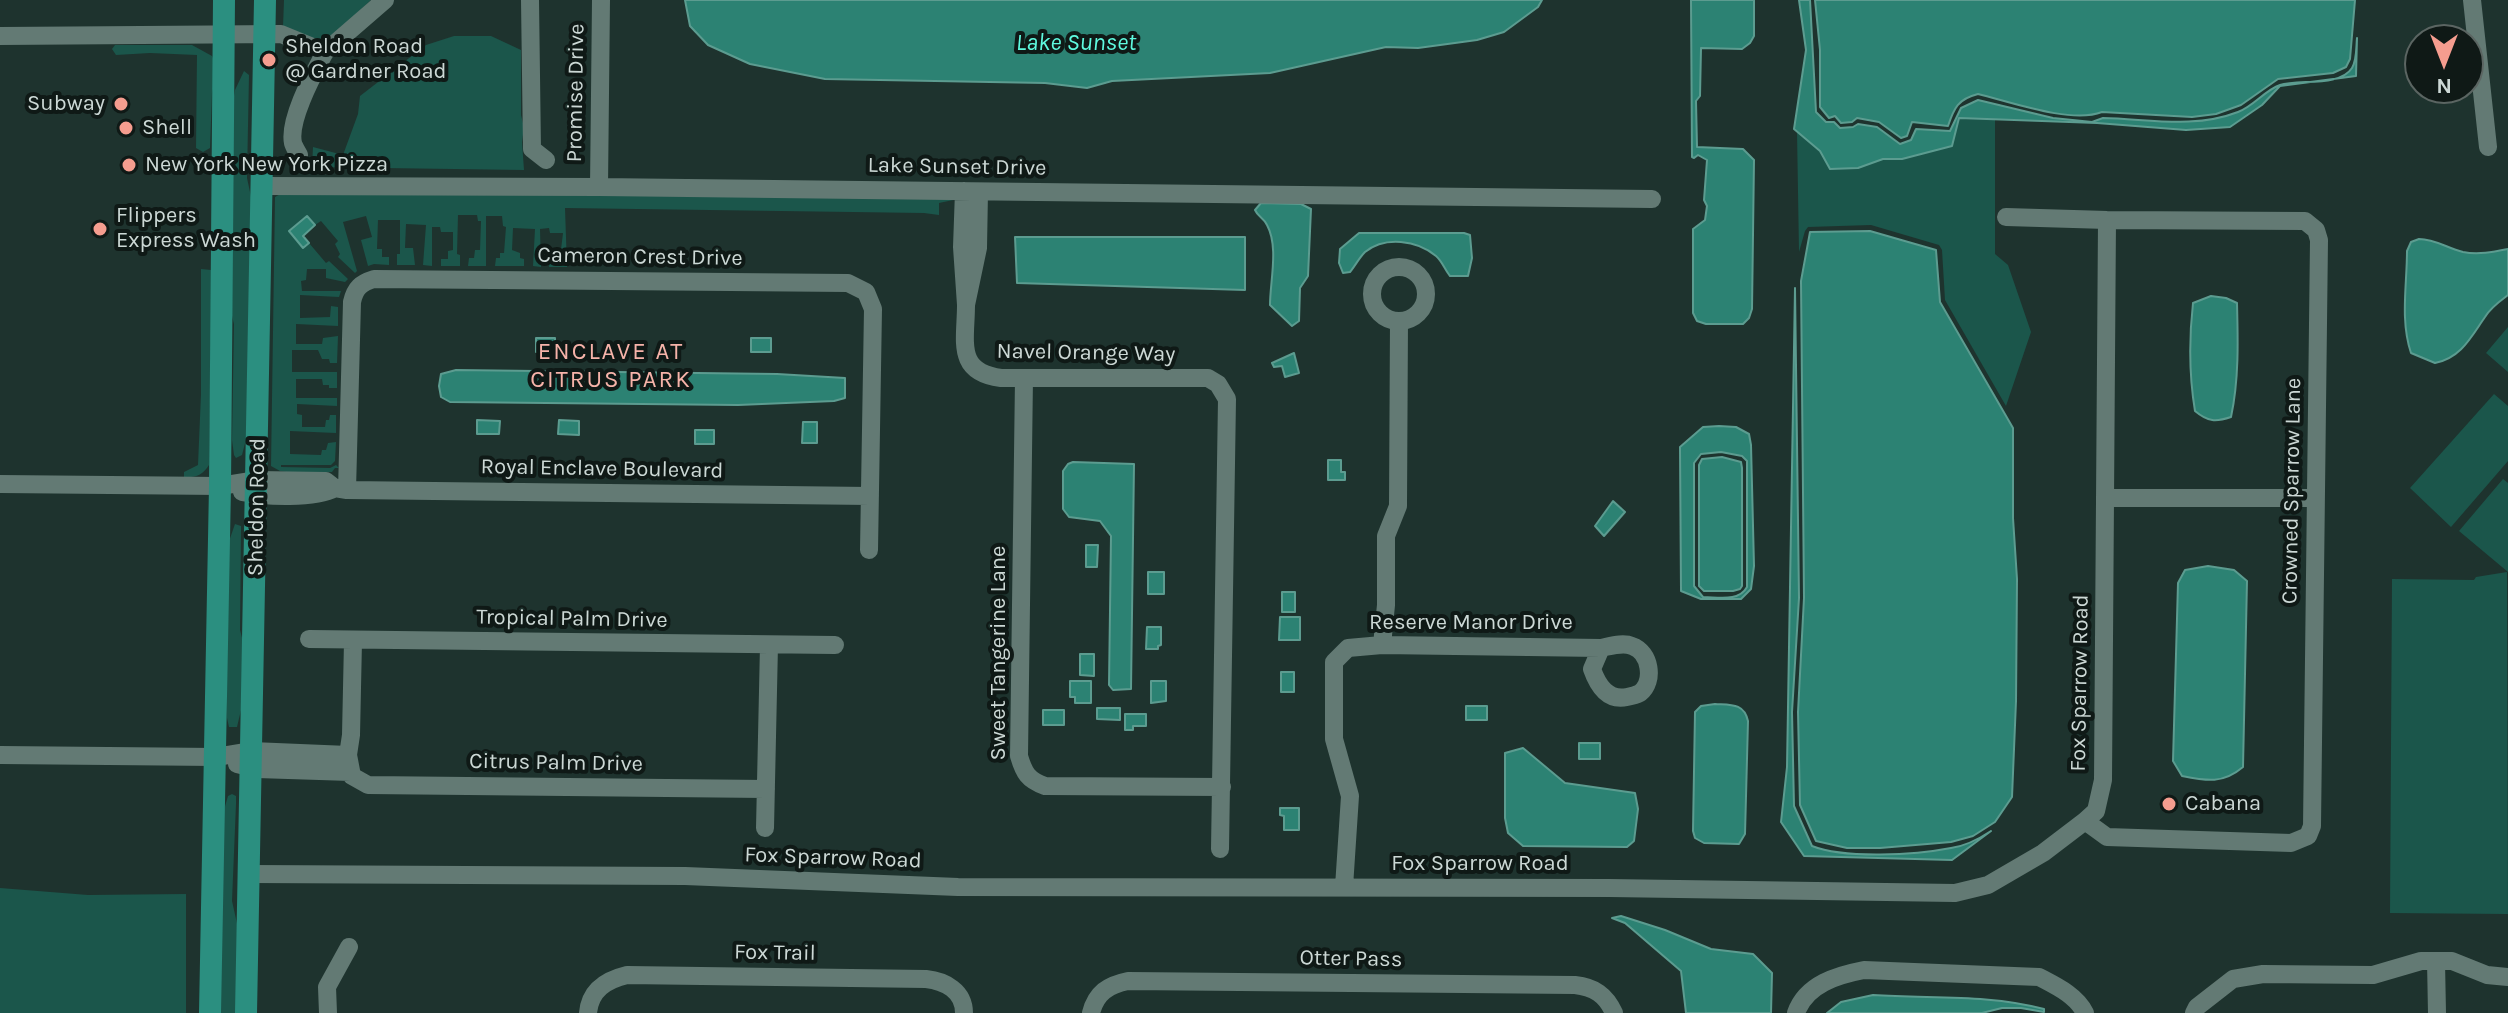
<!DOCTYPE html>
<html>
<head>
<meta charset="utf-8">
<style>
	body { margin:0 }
	#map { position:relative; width:2508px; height:1013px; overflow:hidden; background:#1e332e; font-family:Karla,sans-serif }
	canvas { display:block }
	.north { position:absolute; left:2404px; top:24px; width:80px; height:80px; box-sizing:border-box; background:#0f1916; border:2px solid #5b6562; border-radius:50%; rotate:180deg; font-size:22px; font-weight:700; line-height:32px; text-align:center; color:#ccd8d5 }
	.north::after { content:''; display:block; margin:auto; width:28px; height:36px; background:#f59d8f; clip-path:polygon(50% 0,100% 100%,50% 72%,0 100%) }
</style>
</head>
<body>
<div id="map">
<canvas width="2508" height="1013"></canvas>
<div class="north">N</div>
</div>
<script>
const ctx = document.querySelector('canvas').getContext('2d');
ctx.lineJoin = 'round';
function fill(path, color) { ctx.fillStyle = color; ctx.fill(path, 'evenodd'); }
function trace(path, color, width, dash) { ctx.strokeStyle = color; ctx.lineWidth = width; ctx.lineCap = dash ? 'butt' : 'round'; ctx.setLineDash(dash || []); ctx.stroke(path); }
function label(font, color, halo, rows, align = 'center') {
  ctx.font = font + ' Karla,sans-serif'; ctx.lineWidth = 8; ctx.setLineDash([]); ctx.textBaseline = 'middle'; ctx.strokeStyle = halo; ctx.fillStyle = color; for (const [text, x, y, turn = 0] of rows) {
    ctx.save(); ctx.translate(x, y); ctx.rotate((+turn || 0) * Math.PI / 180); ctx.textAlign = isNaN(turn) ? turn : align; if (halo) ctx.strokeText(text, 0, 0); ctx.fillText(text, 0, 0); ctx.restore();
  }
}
const green = new Path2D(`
	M284,0H371L324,44L283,27Z
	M454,36H491L521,50V115L524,127L522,142L524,170L312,167L313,147L343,155L358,114L360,96L426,45Z
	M115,45H192L212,56L216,65V77L212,93L210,148L203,152L196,148L197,55L150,53L116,55L112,49Z
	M244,71L249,75L247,178L253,206L249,428L242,455L236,458L234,455L232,440L234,324L229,304L232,108L235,90Z
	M1958,118L1995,119V254L2008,265L2031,332L2006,406L1945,300L1942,250L1939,245L1871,225L1808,227L1805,231L1799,252L1797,132L1820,151L1830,169L1858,168L1883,159H1902L1952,146Z
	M284,192L958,199L939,203V215L924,213L565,208L567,267H549L550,259L560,258L563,233H550L549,228L540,229L541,267L533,266L535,229L513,228L512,250L520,253V258L524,259V266H495L496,258H500V253H504L506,227L503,226L502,216H486V266H468L469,258H474L475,250H480L481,221H478L477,215H458L457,254L460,255V266H441V259H448V251L453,250V232H441L440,227H432V266L423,265L426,225L406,224L405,248H413L415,265H397V254H400V220H378L377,249H382V257H389V265L374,264L368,266L361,240L372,237L366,216L343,222L357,271L355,273L338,257L340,254L335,244L338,241L321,221L315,225L307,216L289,232L304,247L309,243L326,263L329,261L348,279L345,282L326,278V269H307L306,280L301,281L302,291H341L339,297L300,295V318L330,317L331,306L338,307V326L296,324V344H322L323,338L338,336L337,363H330L329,359H322L318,350H292V372H337V388H329V385H323L322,379H296V398H337V406L297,404V414L302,415V427H325L326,420H329L330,415H336V433L290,431V454L321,455L322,450H326L328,443L336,442L335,461L331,465H281V467L330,468L336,465L339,468H335L332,472H286L280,471L271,466L275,197Z
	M201,269L211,270L212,275L209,465C203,475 195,478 184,477V472L198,465L201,394Z
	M2508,327V372L2486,353Z
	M2494,394L2508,406V461L2451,527L2410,488Z
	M2503,479L2508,483V572L2459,531Z
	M235,524L241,526V531L240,630L247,657L245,693L237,727H229L227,718V547Z
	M2507,572L2508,914L2390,913L2392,579L2474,580L2476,577Z
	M232,794L236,796V804L232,901L238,928L237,1013H220L219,827L228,796Z
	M0,888L88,895L186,894V1013H0Z`);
const water = new Path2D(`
	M685,0H1542L1538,7L1504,32L1477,40L1418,48L1386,47L1270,73L1112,81L1087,88L1045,83L825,79L750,64L708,45L690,26Z
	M1691,0H1754V36L1750,43L1742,49L1701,48L1700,96L1696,101L1697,147L1743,149L1754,160L1752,309L1749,318L1743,324H1706L1697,321L1693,313V229L1705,220L1707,206L1704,200L1707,160L1698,155L1694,158L1692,157Z
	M1799,0H1810L1816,112L1826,122H1834L1840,128L1853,127L1858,124L1877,127L1900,144L1911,140L1916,129L1950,131L1961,108L1978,100L2053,118L2092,122L2103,118C2150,119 2194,129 2238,112C2254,106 2265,90 2280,85C2299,79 2340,87 2352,68C2357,60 2356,48 2357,38L2356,76L2280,86L2262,105L2230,127L2186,130L2097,123L1959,118L1952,146L1902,159H1883L1858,168L1830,169L1820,151L1794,129L1806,50Z
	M1815,0H2355L2350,59L2346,67L2333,73L2278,79L2241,105L2216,114L2192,117L2102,112C2071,124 2011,102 1978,94C1958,99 1954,108 1948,126L1912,122L1907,136L1901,138L1879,122L1857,118L1852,122L1841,123L1835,116L1829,118L1820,107V50Z
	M1261,203L1301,204L1311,209L1308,276L1300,288L1299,321L1292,326L1270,305C1270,281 1279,247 1267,225C1264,218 1258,217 1255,210Z
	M307,216L315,225L303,236L309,243L303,248L289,231Z
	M1870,231L1936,250L1940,302L2013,428V518L2017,579L2016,701L2012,797L1995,822L1973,836L1951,842L1880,848H1847L1816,841L1800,805L1798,712L1804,598L1801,281L1810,232Z
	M1359,233H1464L1470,235L1472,258L1468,276H1450C1445,270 1442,261 1436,256C1417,240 1385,236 1365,252C1359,258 1355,266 1350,272L1343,273L1339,263L1340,249Z
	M1015,237H1245V290L1017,283Z
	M2419,239C2435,239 2447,248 2463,252C2478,255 2493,252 2508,249V295C2500,301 2490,308 2485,317C2471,337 2461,358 2435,363L2411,353C2400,320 2407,285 2407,251L2411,242Z
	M1795,288L1799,598L1792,712L1794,806L1812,846C1845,859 1915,855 1951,848C1966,846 1979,839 1991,831L1952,860L1804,856L1781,822L1787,767Z
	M2211,296L2226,298L2237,303C2238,341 2239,380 2231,417C2216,422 2208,422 2195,411C2189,375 2189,339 2193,303Z
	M536,338H555V352H536Z
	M751,338H771V352H751Z
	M1294,353L1299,373L1285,377L1282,366L1274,367L1272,363Z
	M456,370L777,374L845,378V398L834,401L738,405L450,402L441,397L439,386L441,374Z
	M477,420L500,421L499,434H477Z
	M559,420L579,421V435L558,434Z
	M803,422H817V443H802Z
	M1719,426L1736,427L1749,434L1751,445L1754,566L1751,589L1741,599H1701L1681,591L1680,447L1703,427ZM1721,452L1742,456L1747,461V587C1739,602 1718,597 1703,597L1694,586V463L1701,454Z
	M695,430H714V444H695Z
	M1722,457L1741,462L1742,468V586L1740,589L1733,591H1704L1699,586V465L1702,459Z
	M1328,460H1341V472H1345V480H1328Z
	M1073,462L1134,464L1131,689L1113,690L1109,685L1111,536L1100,521L1069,517L1063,509V471L1068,464Z
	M1613,501L1625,512L1604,536L1595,526Z
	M1086,545H1098L1097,567H1086Z
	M2208,566L2234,570L2247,581L2243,767C2223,784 2207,781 2182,776L2173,761L2178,583L2185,570Z
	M1148,572H1164V594H1148Z
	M1282,592H1295V612H1282Z
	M1280,617H1300V640H1279Z
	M1147,627H1161V645L1158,646V649H1146Z
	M1080,654H1094V676L1080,675Z
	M1281,672H1294V692H1281Z
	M1070,681H1091V703H1075V697H1070Z
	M1151,681H1166V701L1151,703Z
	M1715,704C1731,705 1744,703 1748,721L1745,834L1739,844L1704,843L1695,838L1693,831L1695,712L1701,706Z
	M1466,706H1487V720H1466Z
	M1097,708H1120V720L1097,719Z
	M1043,710H1064V725H1043Z
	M1125,714H1146V726H1133V730H1125Z
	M1579,743H1600V759H1579Z
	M1523,748L1565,783L1635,793L1638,809L1634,841L1627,847L1523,846L1508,833L1505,818V753Z
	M1280,808H1299V830H1284V816L1280,815Z
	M1621,916L1665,930L1711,949L1753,954L1772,973L1771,1013H1686L1681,971L1625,923L1612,918Z
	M1873,995C1931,999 1988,994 2044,1009V1012L2021,1008H2002L1982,1013H1827L1841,1002Z`);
const minor = new Path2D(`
	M530,0L532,149L546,160
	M2472,0L2488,147
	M0,36L281,34L325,52L385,0
	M299,155C297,151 294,147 293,143C288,120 314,73 325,52
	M262,186L599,187L1652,199
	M599,187L601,0
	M964,191L962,247L966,305L978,248L979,192
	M2006,217L2107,220L2305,221L2316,230L2319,240L2312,826L2308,836L2291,843L2107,837L2085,821
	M1372 294a27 27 0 1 1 54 0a27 27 0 1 1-54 0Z
	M966,305C966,341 955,372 1001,378H1208L1218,384L1227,399L1220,849
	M1024,378L1019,756C1024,773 1028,780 1045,786L1222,787
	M0,484L220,486L257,480L326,481L335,488L347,490L870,496
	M347,490L352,302C355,288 361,283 374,279L848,283L866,292L873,309L869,550
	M242,492C265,497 315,499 335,488
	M2106,498H2315
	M309,639L835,645
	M353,641L351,735L348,755L352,776L368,785L766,789
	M1382,645L1386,605V536L1398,506L1399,321
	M0,755L216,757L252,751L348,755
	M237,764L257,769L351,772
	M765,828L769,645
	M249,874L685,876L958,887L1609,888L1955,893L1988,885L2043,853L2085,821L2096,811L2103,780L2107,220
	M1344,887L1350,796L1334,739V662L1348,648L1382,645L1601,648C1611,646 1623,642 1632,646C1650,652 1655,681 1640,693C1636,695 1632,696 1627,697C1608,701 1598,686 1592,669L1601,648
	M2436,961L2437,1013
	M328,1013L327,987L349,947
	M588,1013C590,990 606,980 627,975L926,979C945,981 964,991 964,1013
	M1091,1013C1096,993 1108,985 1128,981L1575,985C1594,987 1606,995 1614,1013
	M1796,1013C1806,984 1838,975 1864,970L2039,977C2056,986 2076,995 2085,1013
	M2194,1013L2197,1007L2233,979L2263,974L2373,975L2421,961H2452L2487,975L2508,977`);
const major = new Path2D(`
	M210,1013L220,486L224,0
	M246,1013L265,0`);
const markers = [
	[269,60,8,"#f59d8f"],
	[121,104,8,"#f59d8f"],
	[126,128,8,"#f59d8f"],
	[129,165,8,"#f59d8f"],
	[100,229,8,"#f59d8f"],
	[2169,804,8,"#f59d8f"]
];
const poiNames = [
	["Sheldon Road",285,47],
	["@ Gardner Road",285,72],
	["Subway",105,104,"right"],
	["Shell",142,128],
	["New York New York Pizza",145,165],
	["Flippers",116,216],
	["Express Wash",116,241],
	["Cabana",2185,804]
];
const streetNames = [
	["Promise Drive",576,93,-89],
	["Lake Sunset Drive",957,167,1],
	["Cameron Crest Drive",640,257,1],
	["Navel Orange Way",1086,353,1],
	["Royal Enclave Boulevard",602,469,1],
	["Crowned Sparrow Lane",2292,491,-89],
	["Sheldon Road",257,507,-89],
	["Tropical Palm Drive",572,619,1],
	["Reserve Manor Drive",1471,623],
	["Sweet Tangerine Lane",999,653,-90],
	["Fox Sparrow Road",2080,683,-89],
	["Citrus Palm Drive",556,763,1],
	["Fox Sparrow Road",833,858,2],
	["Fox Sparrow Road",1480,864],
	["Fox Trail",775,953,1],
	["Otter Pass",1351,959,1]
];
const waterNames = [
	["Lake Sunset",1076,43]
];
const neighbourhoodNames = [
	["ENCLAVE AT",611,352],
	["CITRUS PARK",611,380]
];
fill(green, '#1b564b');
fill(water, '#2c8273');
trace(water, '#5c9c90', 2);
trace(minor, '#637a74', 18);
trace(major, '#2b8f80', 22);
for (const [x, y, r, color] of markers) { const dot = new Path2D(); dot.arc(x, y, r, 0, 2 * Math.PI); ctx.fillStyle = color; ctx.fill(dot); trace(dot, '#0f1916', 3); }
label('22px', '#ccd8d5', '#0f1916', poiNames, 'left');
label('22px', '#ccd8d5', '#0f1916', streetNames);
label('italic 24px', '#5ffadf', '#0f1916', waterNames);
ctx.letterSpacing = '2px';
label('24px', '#f6b3a9', '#0f1916', neighbourhoodNames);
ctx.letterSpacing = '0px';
</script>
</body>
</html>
